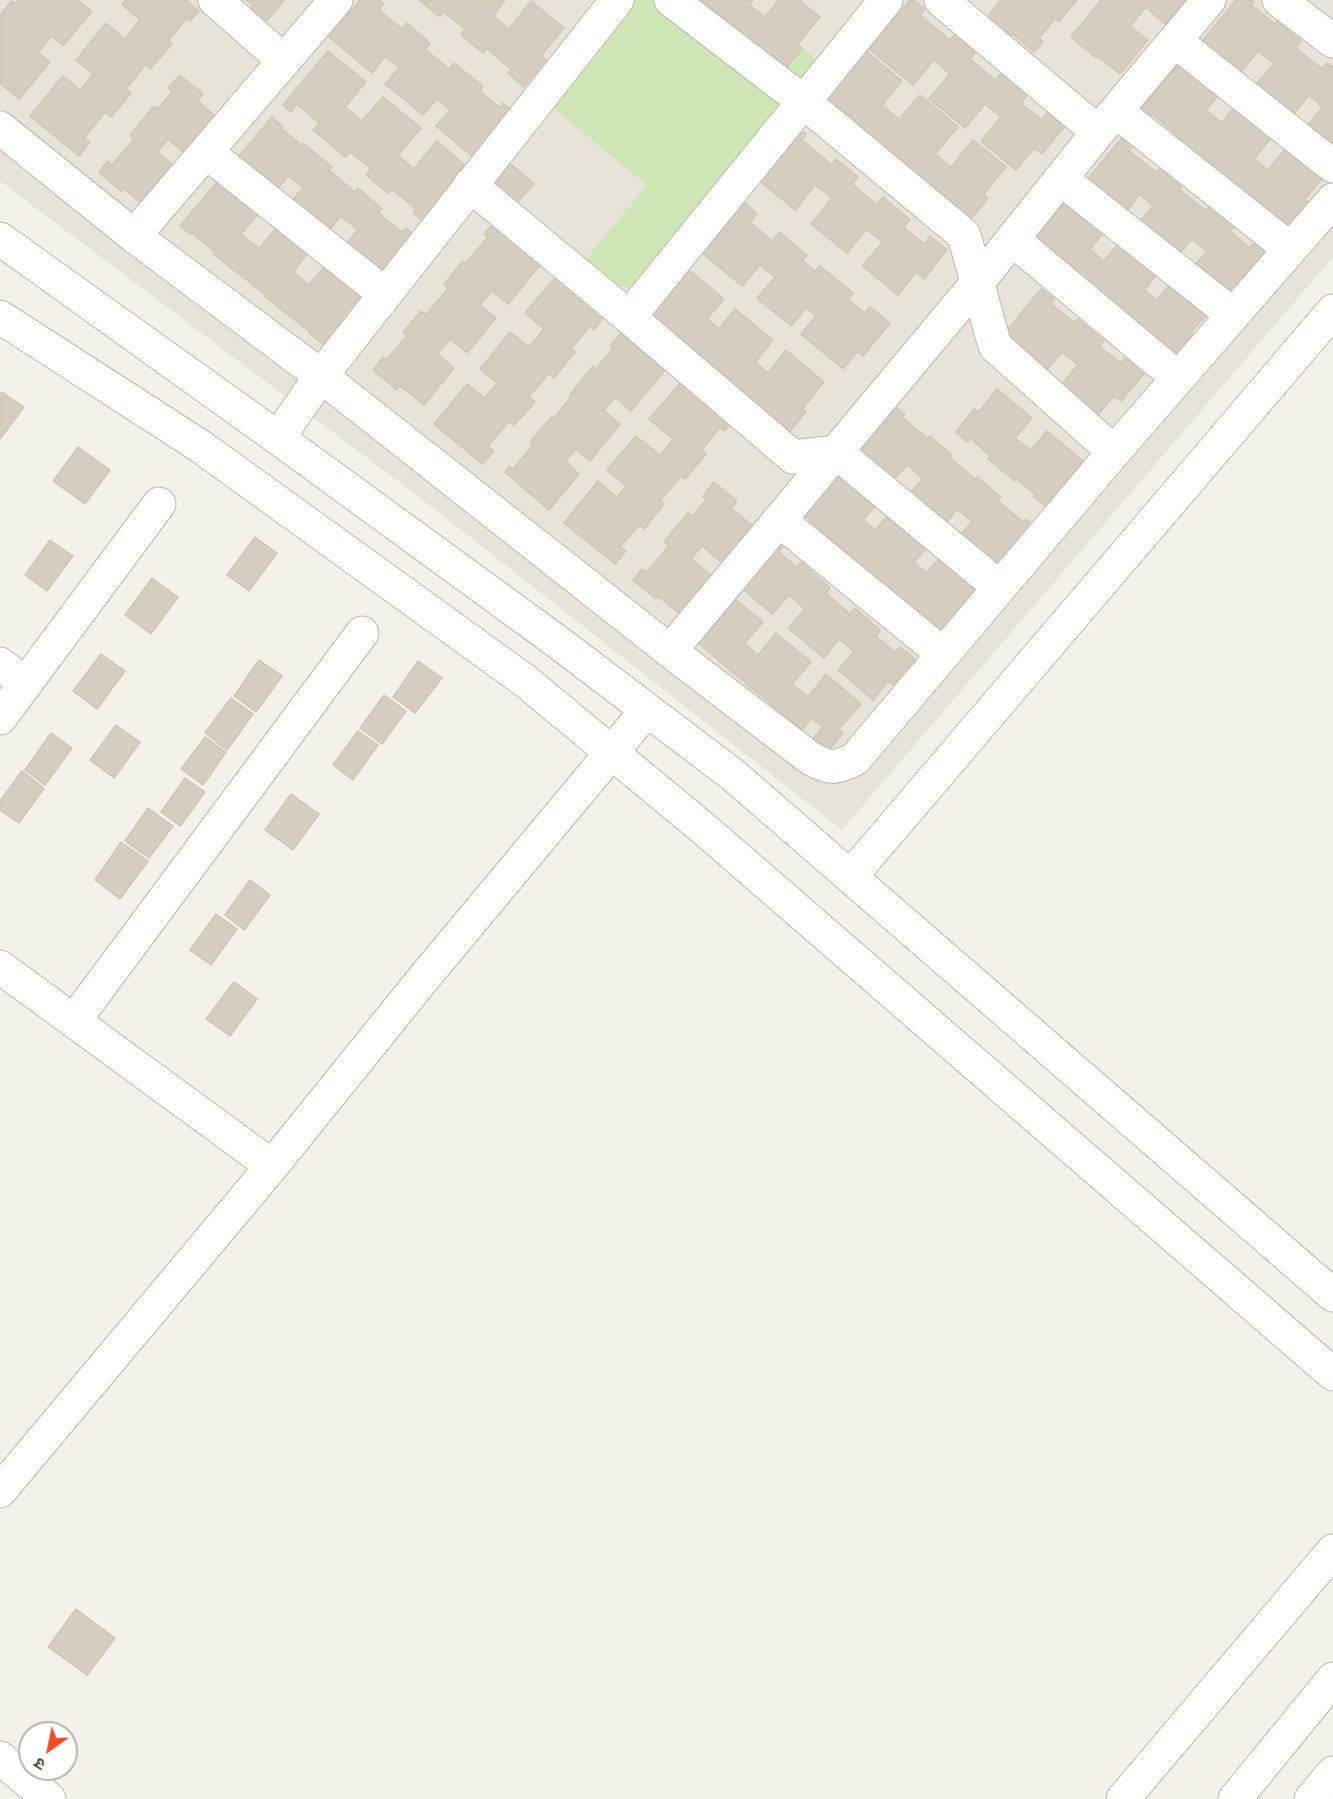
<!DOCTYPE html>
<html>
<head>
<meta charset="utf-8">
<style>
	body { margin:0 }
	#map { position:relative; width:1333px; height:1799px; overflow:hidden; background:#f4f1ea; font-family:Mulish,"Noto Sans Devanagari",sans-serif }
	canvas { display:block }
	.north { position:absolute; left:18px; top:1721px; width:60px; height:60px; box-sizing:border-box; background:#fff; border:2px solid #b6b3af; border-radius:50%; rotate:213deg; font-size:16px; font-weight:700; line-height:24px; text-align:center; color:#484238 }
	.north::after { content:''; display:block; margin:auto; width:21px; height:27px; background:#ee4c27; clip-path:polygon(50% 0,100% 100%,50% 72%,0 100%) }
</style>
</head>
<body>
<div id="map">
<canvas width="1333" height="1799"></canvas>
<div class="north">उ</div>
</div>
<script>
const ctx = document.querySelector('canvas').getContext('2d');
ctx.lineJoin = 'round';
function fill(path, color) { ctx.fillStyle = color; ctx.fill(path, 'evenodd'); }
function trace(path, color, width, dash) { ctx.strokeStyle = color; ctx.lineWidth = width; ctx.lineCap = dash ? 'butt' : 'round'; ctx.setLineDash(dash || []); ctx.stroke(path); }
const residential = new Path2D(`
	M0,0H1333V257L842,830L424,501L0,181Z`);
const green = new Path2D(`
	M619,0H667L763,83L797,42L822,64L634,286H600L578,269L647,185L545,101Z`);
const building = new Path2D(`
	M18,0H78L92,11L63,46L51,36L38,52L50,62L19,99L0,83V15L12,1L15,3Z
	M126,0H186L199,11L190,21L187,18L168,41L172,44L150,69L145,65L126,89L131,93L111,117L105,112L84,138L90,142L79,156L30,116L63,76L80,90L93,74L76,60L106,23L125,39L140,20L122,5Z
	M246,0H284L266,22L250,10L253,6Z
	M360,0H379L384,4L379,10L402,29L407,23L430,43L425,49L449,69L454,63L483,86L480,91L500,108L503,103L521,118L474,158L436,126L450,110L437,99L423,115L385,84L399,68L385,57L372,73L329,37Z
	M419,0H505L493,16L509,29L531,1L564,28L541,56L546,60L524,87L508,73L511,69L487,49L483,53L461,35L465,29L444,12L440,17Z
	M689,0H753L749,5L765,17L779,0H799L820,17L797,45L802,49L780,75L722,18L700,1L696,6Z
	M910,0H913L925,9L920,15L950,40L955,34L976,52L970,59L995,80L1001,73L1027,95L1021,103L1042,120L1048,112L1065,126L1042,154L1034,148L1016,170L981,141L1001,117L985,104L965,128L929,99L950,74L934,60L913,85L869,49Z
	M1001,0H1077L1059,22L1055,19L1039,38L1043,41L1034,52L1013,34L1008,40L985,20Z
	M1101,0H1185L1165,24L1146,7L1130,26L1148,40L1120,74L1097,56L1096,58L1071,37Z
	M1236,0H1252L1254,2L1251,5L1275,24L1277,21L1301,41L1296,48L1322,69L1327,63L1333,67V150L1306,127L1323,107L1309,95L1292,116L1255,85L1274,64L1258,51L1240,73L1202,41Z
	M865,50L902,81L882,105L899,119L920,95L958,127L935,154L951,167L973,140L1006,167L983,195L988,198L966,225L849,128L856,121L834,103L828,111L819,104Z
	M328,51L366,82L345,107L362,121L383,97L421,128L398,155L414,169L437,141L469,169L429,226L413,213L416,209L392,189L388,193L366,175L371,169L350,152L345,157L313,130L319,123L297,104L291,112L283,105Z
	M1182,60L1221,93L1206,110L1222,123L1236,105L1273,135L1254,159L1268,170L1287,147L1323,177L1305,199L1313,207L1288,238L1225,178L1198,155L1194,160L1172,142L1177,135L1152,114L1146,120L1138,113Z
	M180,75L203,94L197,101L219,119L188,156L168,139L157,152L177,168L146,207L124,189L121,191L99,172L108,161L112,165L134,139L130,135L154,106L158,109L172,92L168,88Z
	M272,117L283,127L282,129L301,145L303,143L332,167L329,170L355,192L358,188L382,209L378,213L402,232L406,228L417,237L377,279L341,250L358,230L341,216L325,236L288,205L303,188L288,176L274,194L235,161Z
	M793,123L806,134L802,140L832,165L836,159L858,177L852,184L877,205L883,197L910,220L903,227L924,244L930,236L947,250L924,279L916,272L898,295L862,266L883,242L866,229L847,253L811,224L832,198L815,185L795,210L751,174Z
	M1125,134L1136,143L1129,151L1156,172L1163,164L1184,182L1179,189L1206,211L1211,205L1235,225L1230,231L1250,248L1256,241L1269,252L1245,280L1241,277L1225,296L1192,268L1207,251L1192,239L1177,256L1138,224L1153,206L1140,194L1125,213L1086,181Z
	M503,157L534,184L517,203L486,176Z
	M223,175L263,208L241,234L259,249L281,222L312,248L293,272L309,285L328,262L365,291L341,319L344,321L324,345L309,333L310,332L264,296L266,295L213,254L215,252L191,232L190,234L180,226Z
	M1069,196L1107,228L1090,249L1104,261L1122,240L1159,272L1144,290L1157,300L1172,282L1209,312L1191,332L1198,338L1175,366L1029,245Z
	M744,202L757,214L750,222L772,241L779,232L807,255L802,260L815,271L820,266L853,293L848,299L865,313L870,307L890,323L863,356L858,351L843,369L801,334L816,316L806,308L791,326L757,298L775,277L760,265L742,286L702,253Z
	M496,221L544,260L508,304L492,291L480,305L496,318L467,353L450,339L437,354L454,368L424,405L400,386L397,390L373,370L383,357L386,360L407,336L403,332L421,311L426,315L448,288L444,284L463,261L466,263L488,237L484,234Z
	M682,264L724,299L707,319L719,329L735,309L773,340L755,362L768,373L786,350L824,382L802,409L806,412L785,437L638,316Z
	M554,279L602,319L594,330L590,326L571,349L575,352L554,378L549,373L529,397L535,402L514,425L509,421L488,446L494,451L482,464L434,424L467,384L484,398L497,383L480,369L510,332L529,347L544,329L525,313Z
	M1041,289L1054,299L1051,304L1075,323L1078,319L1104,341L1099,346L1121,363L1125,358L1144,374L1121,401L1114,396L1097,416L1061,385L1078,365L1062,352L1045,372L1002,337Z
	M621,333L665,370L631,411L615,397L604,411L620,424L590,461L576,449L565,461L579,474L549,510L505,472L510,466L513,469L533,445L530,442L552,416L554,418L571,397L569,396L593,366L596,369L613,348L610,346Z
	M682,381L732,422L725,431L720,427L701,451L706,454L685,479L681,476L660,501L664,504L644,529L639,525L620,547L626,551L615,564L564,523L598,481L617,497L626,486L607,470L636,436L660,455L673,439L649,419Z
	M997,389L1032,418L1015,438L1031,450L1047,431L1083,461L1065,484L1068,485L1049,509L1034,497L1036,495L1017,479L1015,481L988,459L990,456L970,438L967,442L956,432L974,409L979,412Z
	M2,392L24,407L0,439V395Z
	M894,406L905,414L902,417L928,439L930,436L951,454L949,457L975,479L977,477L1001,497L997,500L1023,522L1026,519L1036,527L1011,555L1006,551L990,570L956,540L972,522L957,509L942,528L906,497L923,479L907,465L890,484L854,453Z
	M78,447L110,470L85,504L53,481Z
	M840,464L880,500L863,520L875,530L893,510L930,544L914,562L926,573L943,555L982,589L941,635L799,511Z
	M714,482L737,501L731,508L753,526L722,563L702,546L691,559L712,576L680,614L658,596L656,599L633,580L642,569L647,572L669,546L664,542L688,513L692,516L707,499L703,496Z
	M255,537L277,553L249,591L227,575Z
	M773,539L783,547L779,552L797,567L801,562L830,588L826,593L850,614L855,608L880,630L876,636L895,652L900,647L915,659L893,685L888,681L873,700L838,670L854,652L839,639L824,658L788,628L805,609L789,595L772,614L736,583Z
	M50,540L73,556L47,591L25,575Z
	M152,578L178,597L151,634L125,615Z
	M730,595L763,622L745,643L758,655L776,633L811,662L792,684L808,697L826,674L861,704L839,729L843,733L824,756L810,743L823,727L812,718L802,730L693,639Z
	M101,654L125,671L97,709L73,691Z
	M259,660L282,676L256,712L234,696Z
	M418,661L442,678L415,713L393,697Z
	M384,695L406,711L382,744L360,728Z
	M231,698L253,714L227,750L205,733Z
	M116,725L140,742L114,778L90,760Z
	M358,731L378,745L353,780L333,765Z
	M51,733L72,748L45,785L25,770Z
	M205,737L226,752L203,785L181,769Z
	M22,771L44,788L19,823L0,810V801Z
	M185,778L205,792L180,826L161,812Z
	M291,794L319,814L293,850L265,830Z
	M148,808L173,826L149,858L125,841Z
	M121,842L148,861L120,899L95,880Z
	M250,880L270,895L244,930L225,915Z
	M216,914L237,929L211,965L190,950Z
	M234,982L257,999L230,1036L206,1019Z
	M76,1609L115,1638L87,1675L48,1647Z`);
const minor = new Path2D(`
	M215,0L284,61
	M671,0L804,102L964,235L995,346L1114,452
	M941,0L1098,132
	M1279,0L1333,41
	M1175,41L1333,166
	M1116,111L1290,249
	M0,128L134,236L321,376L670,651L810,758C829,769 835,769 855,759L1114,452L1333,200
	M206,152L385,294
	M1061,179L1233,315
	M470,185L629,317L793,457L836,452L999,587
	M134,236L336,0
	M0,239L278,438L555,640L733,775L1333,1295
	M1012,239L1178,378
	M0,317L200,446L524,680L704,829L1333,1374
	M629,317L886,0
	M278,438L321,376L617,0
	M779,520L943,654
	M670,651L978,282L1098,132L1209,0
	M0,664L26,684
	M0,718L159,504
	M850,877L1333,311
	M0,967L272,1166
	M74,1021L362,633
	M0,1491L272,1166L423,979L647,710
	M0,1758L49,1799
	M1123,1799L1333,1551
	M1235,1799L1333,1679
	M1311,1799L1333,1773`);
fill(residential, '#e8e3d8');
fill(green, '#cee6b5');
fill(building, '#d5cec0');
trace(building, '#d0c6b3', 1.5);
trace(minor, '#bfb9ad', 35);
trace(minor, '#fff', 33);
</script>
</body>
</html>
